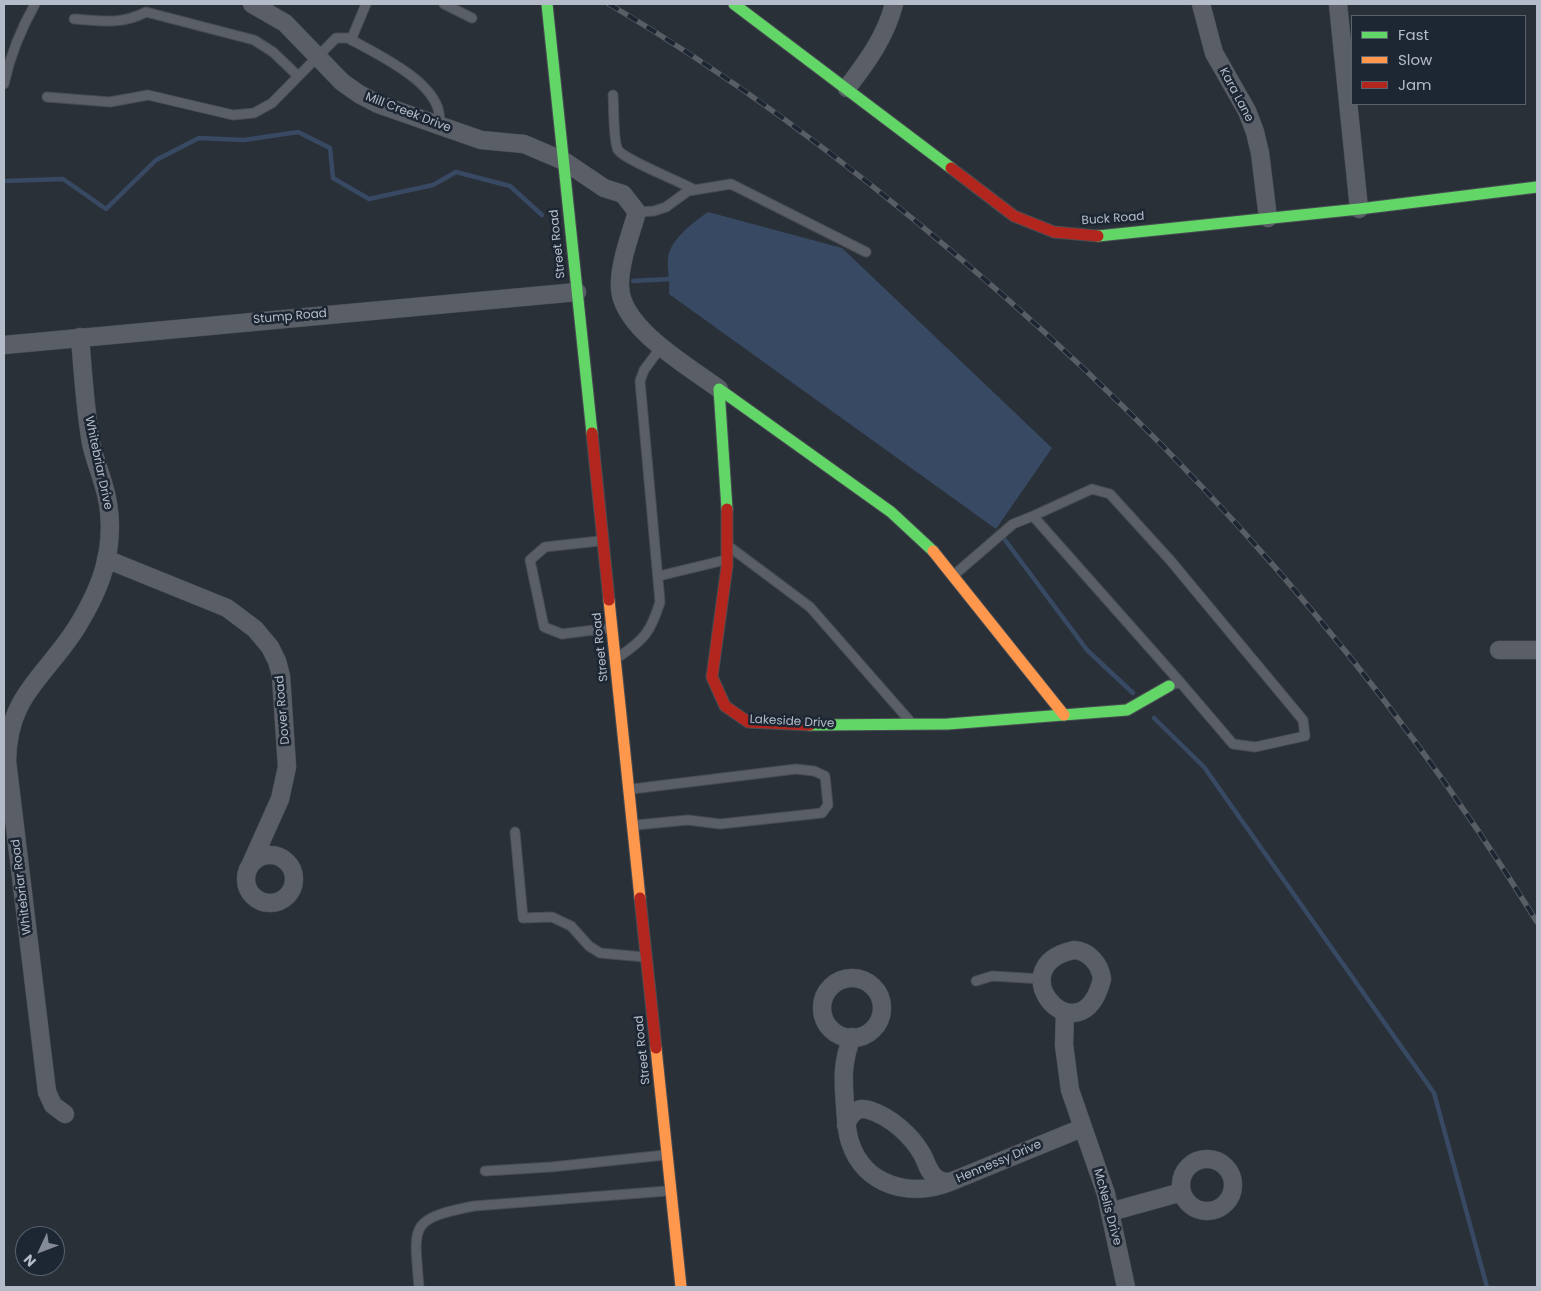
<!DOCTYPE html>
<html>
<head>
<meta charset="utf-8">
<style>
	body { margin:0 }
	#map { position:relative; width:1541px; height:1291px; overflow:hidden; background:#2a3038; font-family:Poppins,sans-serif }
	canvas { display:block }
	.frame { position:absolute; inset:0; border:5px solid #b4bcc9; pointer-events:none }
	.legend { position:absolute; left:1351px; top:15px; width:175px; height:90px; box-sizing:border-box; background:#1d2633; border:1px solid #59626f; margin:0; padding:6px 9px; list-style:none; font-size:15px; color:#b4bcc9 }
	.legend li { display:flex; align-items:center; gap:10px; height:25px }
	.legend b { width:25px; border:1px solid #59626f }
	.north { position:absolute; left:15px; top:1226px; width:50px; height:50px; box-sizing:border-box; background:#1d2633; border:1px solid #59626f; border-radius:50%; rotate:227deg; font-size:14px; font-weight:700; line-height:20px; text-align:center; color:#b4bcc9 }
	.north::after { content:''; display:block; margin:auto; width:18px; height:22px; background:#848b96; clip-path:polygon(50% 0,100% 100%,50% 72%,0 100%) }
</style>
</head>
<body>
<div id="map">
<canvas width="1541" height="1291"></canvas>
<div class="frame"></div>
<ul class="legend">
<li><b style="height:6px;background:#63d668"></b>Fast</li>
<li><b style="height:6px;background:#ff974d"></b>Slow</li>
<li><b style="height:6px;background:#b3261e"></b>Jam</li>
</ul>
<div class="north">N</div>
</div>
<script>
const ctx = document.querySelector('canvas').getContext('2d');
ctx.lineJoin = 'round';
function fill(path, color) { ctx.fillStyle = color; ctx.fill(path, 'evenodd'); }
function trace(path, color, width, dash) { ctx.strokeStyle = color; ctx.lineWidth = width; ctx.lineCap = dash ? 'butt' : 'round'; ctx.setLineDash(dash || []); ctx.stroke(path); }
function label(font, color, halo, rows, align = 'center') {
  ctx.font = font + ' Poppins,sans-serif'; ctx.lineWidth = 5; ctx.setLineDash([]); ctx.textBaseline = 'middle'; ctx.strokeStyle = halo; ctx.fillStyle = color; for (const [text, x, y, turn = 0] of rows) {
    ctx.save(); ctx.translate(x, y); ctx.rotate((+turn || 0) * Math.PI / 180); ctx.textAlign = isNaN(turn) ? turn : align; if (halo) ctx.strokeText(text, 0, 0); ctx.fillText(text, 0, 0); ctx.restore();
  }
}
const water = new Path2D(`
	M708,212L842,248L1052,448L996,529L669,294C670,280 667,269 668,258C670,239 694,222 708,212Z`);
const stream = new Path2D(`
	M4,181L63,179L106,209L156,160L199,138L244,140L298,132L330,148L333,178L369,199L433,185L456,172L510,186L542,215
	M633,281L670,279
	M1005,540L1087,650L1133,693
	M1154,718L1204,767L1434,1093L1487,1287`);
const lane = new Path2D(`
	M444,4L472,18
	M74,19C101,21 121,25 146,12L254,40L273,52L298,76
	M351,40L366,4
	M4,84C10,56 21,29 35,4
	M613,95C614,107 613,141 618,150C625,160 679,181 695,190
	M47,97L110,102L148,95L233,115L254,113L272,103L336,38H348C376,54 447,85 439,125
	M637,212L654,211L666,207L688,191L731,184L866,252
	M599,541L545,547L530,560L544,627L562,634L610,628
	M731,548L810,607L909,720
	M954,575L1013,524L1033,516
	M659,576L725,560
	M620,656C645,639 651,631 660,602L640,381L644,370L662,346
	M1172,685L1180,682L1233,744L1255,747L1305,736L1303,720L1170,560L1110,494L1092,489L1033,516L1180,682
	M632,789L796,769L814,771L825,776L828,805L822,813L720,824L688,820L636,825
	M515,832L523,918L552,917L571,926L589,946L600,953L644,957
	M976,981L992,976L1042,979
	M485,1171L551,1167L665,1155
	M419,1287C414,1225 408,1219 474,1206L667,1191`);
const street = new Path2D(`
	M252,4L285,23L342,82L359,94L378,104L481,140L524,144L564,161L604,188L623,194L637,212C631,233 619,264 620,287C621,328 688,366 719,389
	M1201,4L1214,53L1247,111L1255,132L1260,153L1268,218
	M1338,4L1359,209
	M847,88C867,62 886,36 894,4
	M4,345L577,292
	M106,559L227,608L255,629L270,647L277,661L281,676L287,767L280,799L250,866
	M1499,650H1537
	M246 879a24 24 0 1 1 48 0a24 24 0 1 1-48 0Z
	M1074,950C1089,951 1100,964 1102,979C1081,1063 996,967 1074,950Z
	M822 1008a30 30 0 1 1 60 0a30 30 0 1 1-60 0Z
	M1065,1013L1064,1045L1070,1090L1106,1194L1126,1287
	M852,1037C842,1062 843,1079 845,1105C846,1117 846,1130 850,1142C864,1186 911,1198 950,1182
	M65,1114L53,1105L47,1092L7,761C8,696 43,679 75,630C87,611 98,590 104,569C112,541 112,510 103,483C99,469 94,457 91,443C85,408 83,373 80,337
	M846,1125C850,1114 857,1106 869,1110C891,1117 911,1135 922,1154C927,1163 928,1172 936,1178C940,1181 945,1182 950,1182L1082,1128
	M1181 1185a26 26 0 1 1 52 0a26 26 0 1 1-52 0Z
	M1110,1212L1182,1192`);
const fast = new Path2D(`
	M547,4L592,433
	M734,4L951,168
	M1098,236L1359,209L1537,187
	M727,509L719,389L891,512L933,551
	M810,725L948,724L1127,710L1169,686`);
const slow = new Path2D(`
	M933,551L1064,715
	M609,600L640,898
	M656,1048L681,1287`);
const jam = new Path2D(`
	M951,168L1014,216L1054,232L1098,236
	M592,433L609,600
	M727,509V566L712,677L725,706L748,722L810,725
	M640,898L656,1048`);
const rail = new Path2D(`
	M609,4C735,78 851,165 962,260C1186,449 1383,672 1537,922`);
const streetNames = [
	["Kara Lane",1236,95,62],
	["Mill Creek Drive",408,113,21],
	["Buck Road",1113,219,-4],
	["Street Road",558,244,-96],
	["Stump Road",290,317,-5],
	["Whitebriar Drive",98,463,78],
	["Street Road",601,647,-96],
	["Dover Road",283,710,-95],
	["Lakeside Drive",792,722,3],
	["Whitebriar Road",22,887,-97],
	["Street Road",643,1050,-96],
	["Hennessy Drive",999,1162,-23],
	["McNelis Drive",1107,1207,75]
];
fill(water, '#384963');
trace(stream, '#384963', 4.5);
trace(lane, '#484c53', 11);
trace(street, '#484c53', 19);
trace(fast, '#484c53', 13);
trace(slow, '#484c53', 13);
trace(jam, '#484c53', 13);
trace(lane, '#5a5e66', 9);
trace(street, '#5a5e66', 18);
trace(fast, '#63d668', 11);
trace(slow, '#ff974d', 11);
trace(jam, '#b3261e', 11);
trace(rail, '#595d64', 5.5);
trace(rail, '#1d2633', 4, [11]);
label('12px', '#b4bcc9', '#1d2633', streetNames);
</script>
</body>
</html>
